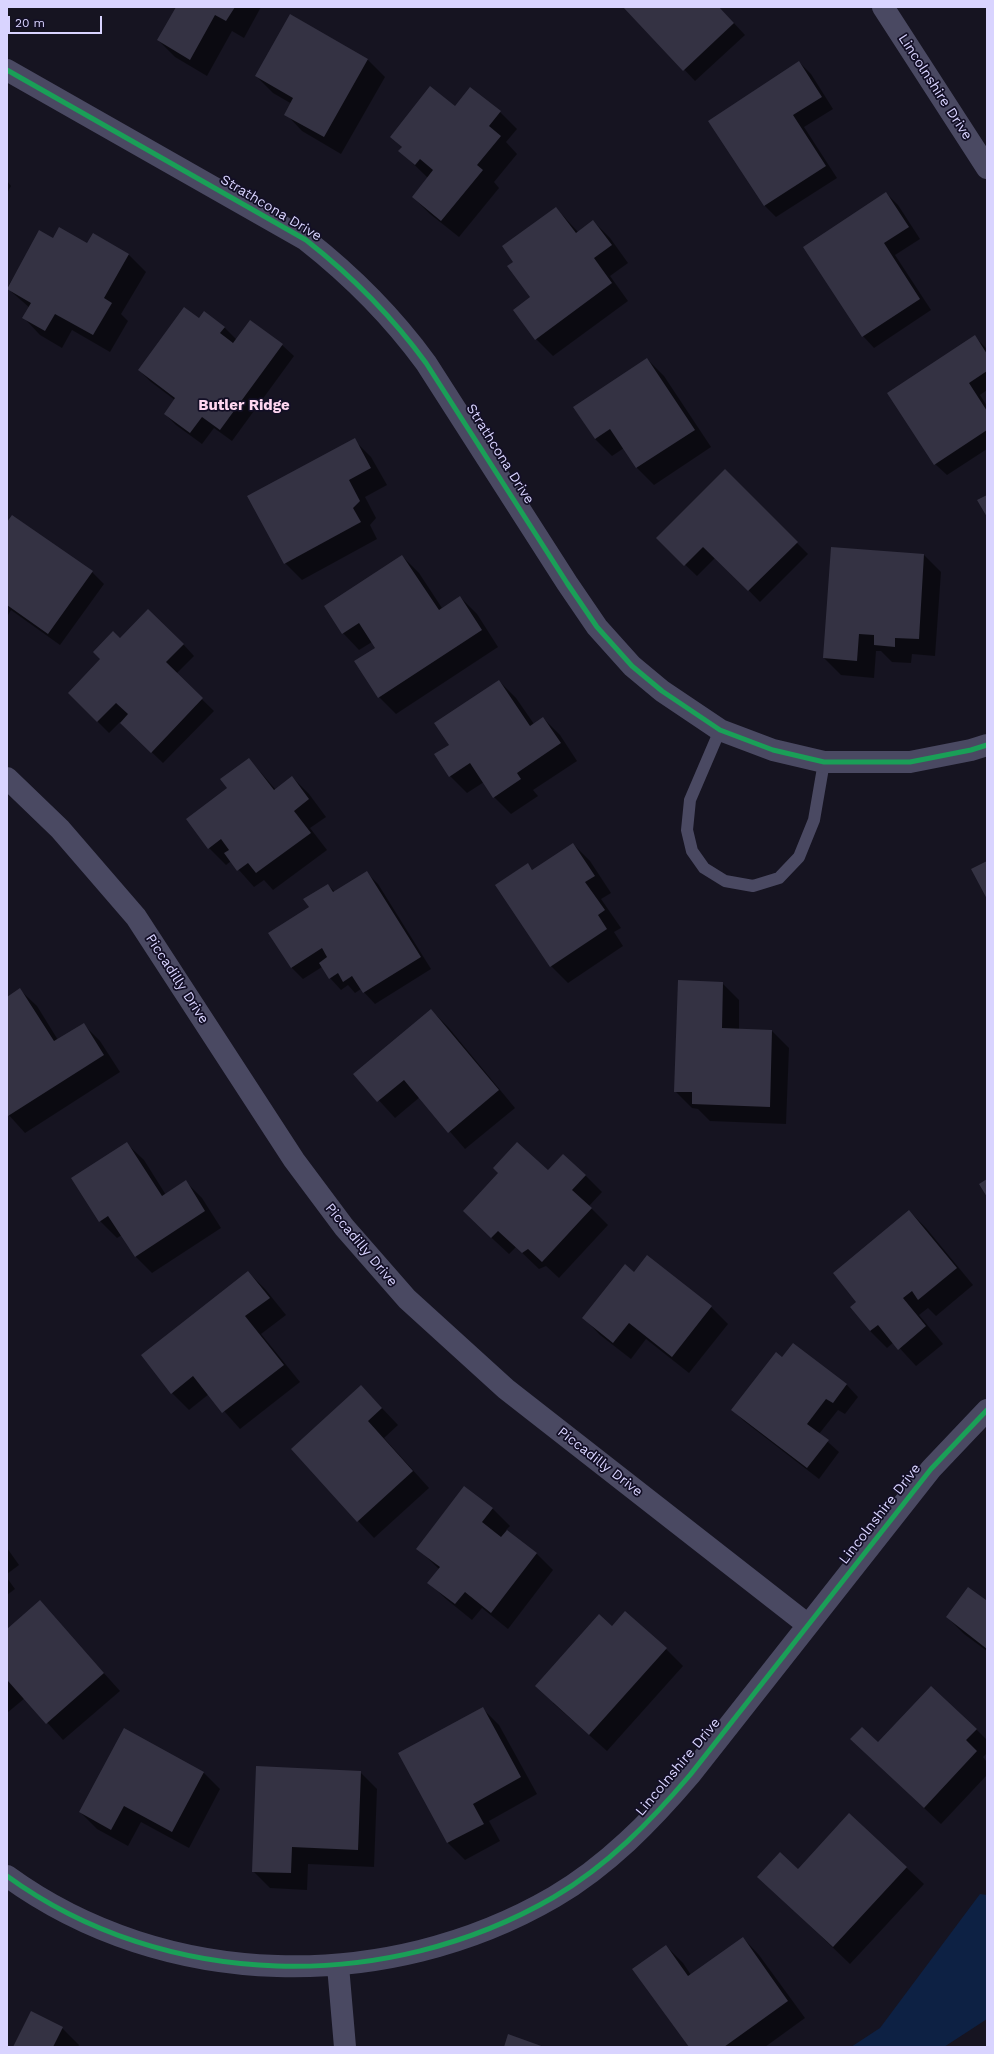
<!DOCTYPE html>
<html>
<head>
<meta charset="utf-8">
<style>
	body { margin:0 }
	#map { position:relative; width:994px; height:2054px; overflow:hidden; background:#161421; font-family:"Work Sans",sans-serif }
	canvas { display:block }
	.frame { position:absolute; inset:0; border:8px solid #d9d4ff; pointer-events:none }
	.scale { position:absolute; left:8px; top:16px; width:94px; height:18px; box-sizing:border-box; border:2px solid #d9d4ff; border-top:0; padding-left:5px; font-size:12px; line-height:14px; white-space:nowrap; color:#d9d4ff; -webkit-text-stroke:3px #130f26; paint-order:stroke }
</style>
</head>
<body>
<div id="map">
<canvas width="994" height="2054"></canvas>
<div class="frame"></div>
<div class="scale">20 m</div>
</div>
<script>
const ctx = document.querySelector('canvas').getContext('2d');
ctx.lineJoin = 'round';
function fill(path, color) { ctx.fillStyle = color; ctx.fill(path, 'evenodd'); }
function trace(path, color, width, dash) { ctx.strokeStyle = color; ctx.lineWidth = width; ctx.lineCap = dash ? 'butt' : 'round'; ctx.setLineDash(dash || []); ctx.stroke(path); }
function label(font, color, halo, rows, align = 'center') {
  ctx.font = font + ' "Work Sans",sans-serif'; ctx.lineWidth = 3.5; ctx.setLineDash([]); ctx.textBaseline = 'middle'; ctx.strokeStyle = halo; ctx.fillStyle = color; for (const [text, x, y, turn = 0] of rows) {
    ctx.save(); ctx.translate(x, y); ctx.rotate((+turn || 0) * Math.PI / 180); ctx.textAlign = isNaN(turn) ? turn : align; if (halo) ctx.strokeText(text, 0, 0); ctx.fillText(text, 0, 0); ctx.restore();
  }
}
const water = new Path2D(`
	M980,1894L987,1895V2019L944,2047H851L880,2028Z`);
const shadow = new Path2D(`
	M177,7H261L244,38L232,31L207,76L175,57L158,40Z
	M626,7H719L745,35L695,81Z
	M291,15L368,60L385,77L341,154L302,131L286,114L292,104L273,93L256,76Z
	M799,62L811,74L833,109L804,127L837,178L776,217L765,206L709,121Z
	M470,88L500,112L517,129L506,142L517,154L494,182L499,188L459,237L430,214L413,197L428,178L400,151L403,148L391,136L455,107Z
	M7,181L11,186L7,193Z
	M886,193L898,205L920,239L895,255L931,310L874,348L863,336Z
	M556,208L578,232L593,221L610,238L628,263L610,276L628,301L553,356L536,339L514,310L531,297L515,262Z
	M40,232L53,239L88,244L94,234L129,255L146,272L121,314L128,321L110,352L72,330L62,348L40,335L24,318L30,308L7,288Z
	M204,313L225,328L237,340L282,345L294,356L232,441L214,428L202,444L176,425L165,414L175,400L151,382L139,370L200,320Z
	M975,337L987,349V390L980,395L987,406V449L947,475L935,464Z
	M647,359L664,376L711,447L654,485L637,468L624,448L612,456L595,439L574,407Z
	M354,440L371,457L387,485L365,497L376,518L370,525L377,539L302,580L285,563Z
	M725,471L808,554L760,602L716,557L697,576L657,538Z
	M13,516L92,572L104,584L60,645L11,610L7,617V524Z
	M924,555L941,572L935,656L912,654L911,663L892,662L881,651H876L874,678L841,675L824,658Z
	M402,556L419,573L442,608L460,597L477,614L498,647L396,714L379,697L376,648L372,642L359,650L343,633Z
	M120,639L183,644L194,656L176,674L214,711L163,763L120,722L109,733L69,693Z
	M499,681L516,698L534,724L543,718L560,735L577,761L533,790L538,796L511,814L494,797L484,782L467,793L450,776V745Z
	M249,759L276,790L292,777L309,794L326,817L310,828L327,850L273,890L264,880L254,887L231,861L226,865L209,848L229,788Z
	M573,844L590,861L611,893L601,899L621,928L614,932L623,946L568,983L551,966L497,885L527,865L534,871Z
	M366,872L378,884L431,969L375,1004L361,989L355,993L348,985L341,990L330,978L322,967L303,979L291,967L310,908L328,885L335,892Z
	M722,983L739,1000V1030L772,1031L789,1048L786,1124L710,1121L698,1109L692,1108L675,1091Z
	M20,990L37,1006L58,1040L83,1024L100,1041L120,1072L25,1133L7,1113V998Z
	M431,1010L448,1027L515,1108L465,1149L420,1097L395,1118L355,1074Z
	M127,1144L144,1160L166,1195L186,1182L202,1198L221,1228L152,1273L135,1256L122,1235L117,1238L100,1221Z
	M548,1172L585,1175L602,1192L589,1206L608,1225L559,1278L546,1266L539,1269L516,1247L509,1254L481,1228Z
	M909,1211L926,1228L973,1285L936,1316L928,1308L919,1315L943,1344L916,1366L894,1342L887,1348L870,1331L858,1302Z
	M248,1272L265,1289L286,1315L261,1334L300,1382L240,1429L209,1394L189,1410L172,1393Z
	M634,1273L711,1307L728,1324L689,1373L646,1339L631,1359L600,1335L584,1318Z
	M793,1344L847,1385L858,1397L845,1414L838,1410L819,1434L839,1452L819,1479L744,1421L733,1410L782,1358Z
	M361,1386L398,1425L384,1438L429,1488L374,1538L358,1521Z
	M464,1487L493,1509L510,1526L506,1530L536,1553L553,1570L508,1629L482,1608L472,1620L446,1599L429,1583L439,1569L417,1548Z
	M7,1548L19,1565L7,1574Z
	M7,1578L15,1589L7,1595Z
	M987,1600V1651L964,1634L947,1617Z
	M40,1602L120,1691L63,1740L25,1698L7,1713V1631Z
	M612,1627L666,1649L683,1666L607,1751L553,1703Z
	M482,1708L499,1725L537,1794L489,1821L500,1841L465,1860L448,1843L400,1754Z
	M976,1729L987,1740V1753L983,1757L987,1762V1775L941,1824L851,1739L878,1744Z
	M360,1772L377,1789L374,1867L308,1864L307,1890L270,1888L253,1871Z
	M204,1773L220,1789L189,1848L141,1822L128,1846L97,1829L80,1812Z
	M849,1814L924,1884L850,1964L759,1877L798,1870Z
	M743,1938L759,1955L805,2018L765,2047H690L666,1946L683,1963L691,1975Z
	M62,2028L79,2045L78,2047H14Z`);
const building = new Path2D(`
	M176,7H235L226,21L215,15L190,60L157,40Z
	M623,7H719L734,23L683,71Z
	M290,14L368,59L324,137L284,115L293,98L255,76Z
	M799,61L822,97L793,115L826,166L764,206L708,121Z
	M430,86L455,106L470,87L501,111L489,126L501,136L477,165L483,170L441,221L412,197L433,170L420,159L415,165L398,151L402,147L390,137Z
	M886,192L909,227L884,243L920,299L862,337L803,247Z
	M556,207L576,233L593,220L612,245L594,258L612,283L535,340L513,310L530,297L507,266L513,262L502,246Z
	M59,227L87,243L93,233L129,254L104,298L112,303L93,335L55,314L45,331L22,318L31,303L7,289L39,230L53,238Z
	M184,307L199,318L204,311L225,327L220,333L233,343L250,320L283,344L220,430L202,417L190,433L164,414L175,398L138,370Z
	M975,335L987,354V371L969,383L987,411V430L934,465L887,393Z
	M647,358L695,430L636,468L610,429L595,439L573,407Z
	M355,438L371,468L349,480L360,501L353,508L361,522L284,564L247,496Z
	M725,469L798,542L748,591L703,547L684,566L656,538Z
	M987,495V517L977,500Z
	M12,515L93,571L48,634L7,605V522Z
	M831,547L924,554L919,639L895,638V647L874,645V635L859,634L857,661L823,658Z
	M402,555L439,610L460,596L482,630L378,698L354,661L375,648L359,623L342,634L324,606Z
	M148,609L184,644L166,662L203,698L151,753L120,723L128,714L116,703L97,722L68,693L100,659L93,652L113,631L120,638Z
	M499,680L530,726L543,717L561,743L517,773L521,779L493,798L470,763L449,777L434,754L449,745L434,723Z
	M249,758L274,790L292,776L309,799L294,811L311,833L256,873L248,863L237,871L224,853L229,850L221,839L208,849L186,819L227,788L220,779Z
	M573,843L595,876L585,882L605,910L598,915L607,929L550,967L495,885L528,863L532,870Z
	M987,861V899L971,869Z
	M367,871L421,957L363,993L352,976L343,982L338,973L329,979L319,963L327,957L322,948L291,968L268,933L309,907L303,899L328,884L333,892Z
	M678,980L723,982L722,1028L772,1030L770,1107L692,1104V1092H674Z
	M20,988L54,1041L84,1023L104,1055L8,1116L7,997Z
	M431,1009L499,1090L448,1133L404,1080L377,1102L353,1074Z
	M127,1142L162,1196L186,1180L205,1211L135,1257L108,1216L99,1222L71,1178Z
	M517,1142L548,1170L563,1154L586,1175L572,1190L592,1208L542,1262L528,1249L522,1253L498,1231L491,1238L463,1211L498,1173L493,1168Z
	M987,1179V1197L979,1184Z
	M909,1210L957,1268L918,1300L912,1291L903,1298L926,1326L898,1350L878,1325L870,1331L850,1307L856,1302L833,1273Z
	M647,1255L712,1306L672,1357L629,1323L613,1343L582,1318L625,1264L634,1272Z
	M248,1271L270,1298L245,1316L284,1365L222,1413L193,1376L171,1394L141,1355Z
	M793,1343L847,1384L833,1403L826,1399L807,1424L829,1440L807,1468L731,1410L776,1352L782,1357Z
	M361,1385L382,1408L368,1421L413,1471L357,1522L291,1449Z
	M464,1486L493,1508L482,1522L501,1537L507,1530L537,1553L491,1613L465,1592L455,1604L427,1583L440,1567L416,1549Z
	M968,1587L986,1600L987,1599V1649L946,1617Z
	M40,1600L104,1673L46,1724L8,1681L7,1682V1629Z
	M625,1611L667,1648L589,1735L535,1686L599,1614L612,1626Z
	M931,1686L977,1729L966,1740L977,1751L924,1808L850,1739L862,1727L878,1742Z
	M483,1707L521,1777L473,1804L484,1824L447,1843L398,1753Z
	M124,1728L204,1772L172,1832L124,1806L111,1830L79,1812Z
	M256,1766L361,1771L358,1850L292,1847L291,1873L252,1872Z
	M849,1813L907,1867L833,1947L757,1877L780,1852L798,1869Z
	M743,1937L788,2001L724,2047H689L632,1969L666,1945L688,1976Z
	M31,2011L63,2027L53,2047H13Z
	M508,2034L544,2047H504Z`);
const lane = new Path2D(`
	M720,730L690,800L687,830L692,851L704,868L725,881L753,886L779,878L799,857L814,820L824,762`);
const street = new Path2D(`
	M883,7L987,168
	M7,70L306,240C353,277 391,315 426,363L567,583L597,627L632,666L662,691L720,730L773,750L824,762H910L971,750L987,745
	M7,778L60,829L136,917L294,1160L344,1227L407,1299L506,1389L808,1625
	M7,1876C165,1991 387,1994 554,1897C607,1866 651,1821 690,1775L931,1469L987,1410
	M338,1966L345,2047`);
const cycleway = new Path2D(`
	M7,70L306,240C353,277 391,315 426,363L567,583L597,627L632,666L662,691L720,730L773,750L824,762H910L971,750L987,745
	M7,1876C165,1991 387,1994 554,1897C607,1866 651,1821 690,1775L931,1469L987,1410`);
const streetNames = [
	["Lincolnshire Drive",935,87,57],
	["Strathcona Drive",271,208,31],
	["Strathcona Drive",500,454,58],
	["Piccadilly Drive",177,979,57],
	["Piccadilly Drive",361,1245,50],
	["Piccadilly Drive",600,1462,38],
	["Lincolnshire Drive",880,1514,-52],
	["Lincolnshire Drive",678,1767,-50]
];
const neighbourhoodNames = [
	["Butler Ridge",244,406]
];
fill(water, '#0d2144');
fill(shadow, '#0007');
fill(building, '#343243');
trace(lane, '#4a4962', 12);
trace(street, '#4a4962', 22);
trace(cycleway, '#1a9f57', 5);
label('14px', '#d9d4ff', '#130f26', streetNames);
label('bold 15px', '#ffd6f0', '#130f26', neighbourhoodNames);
</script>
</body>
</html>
